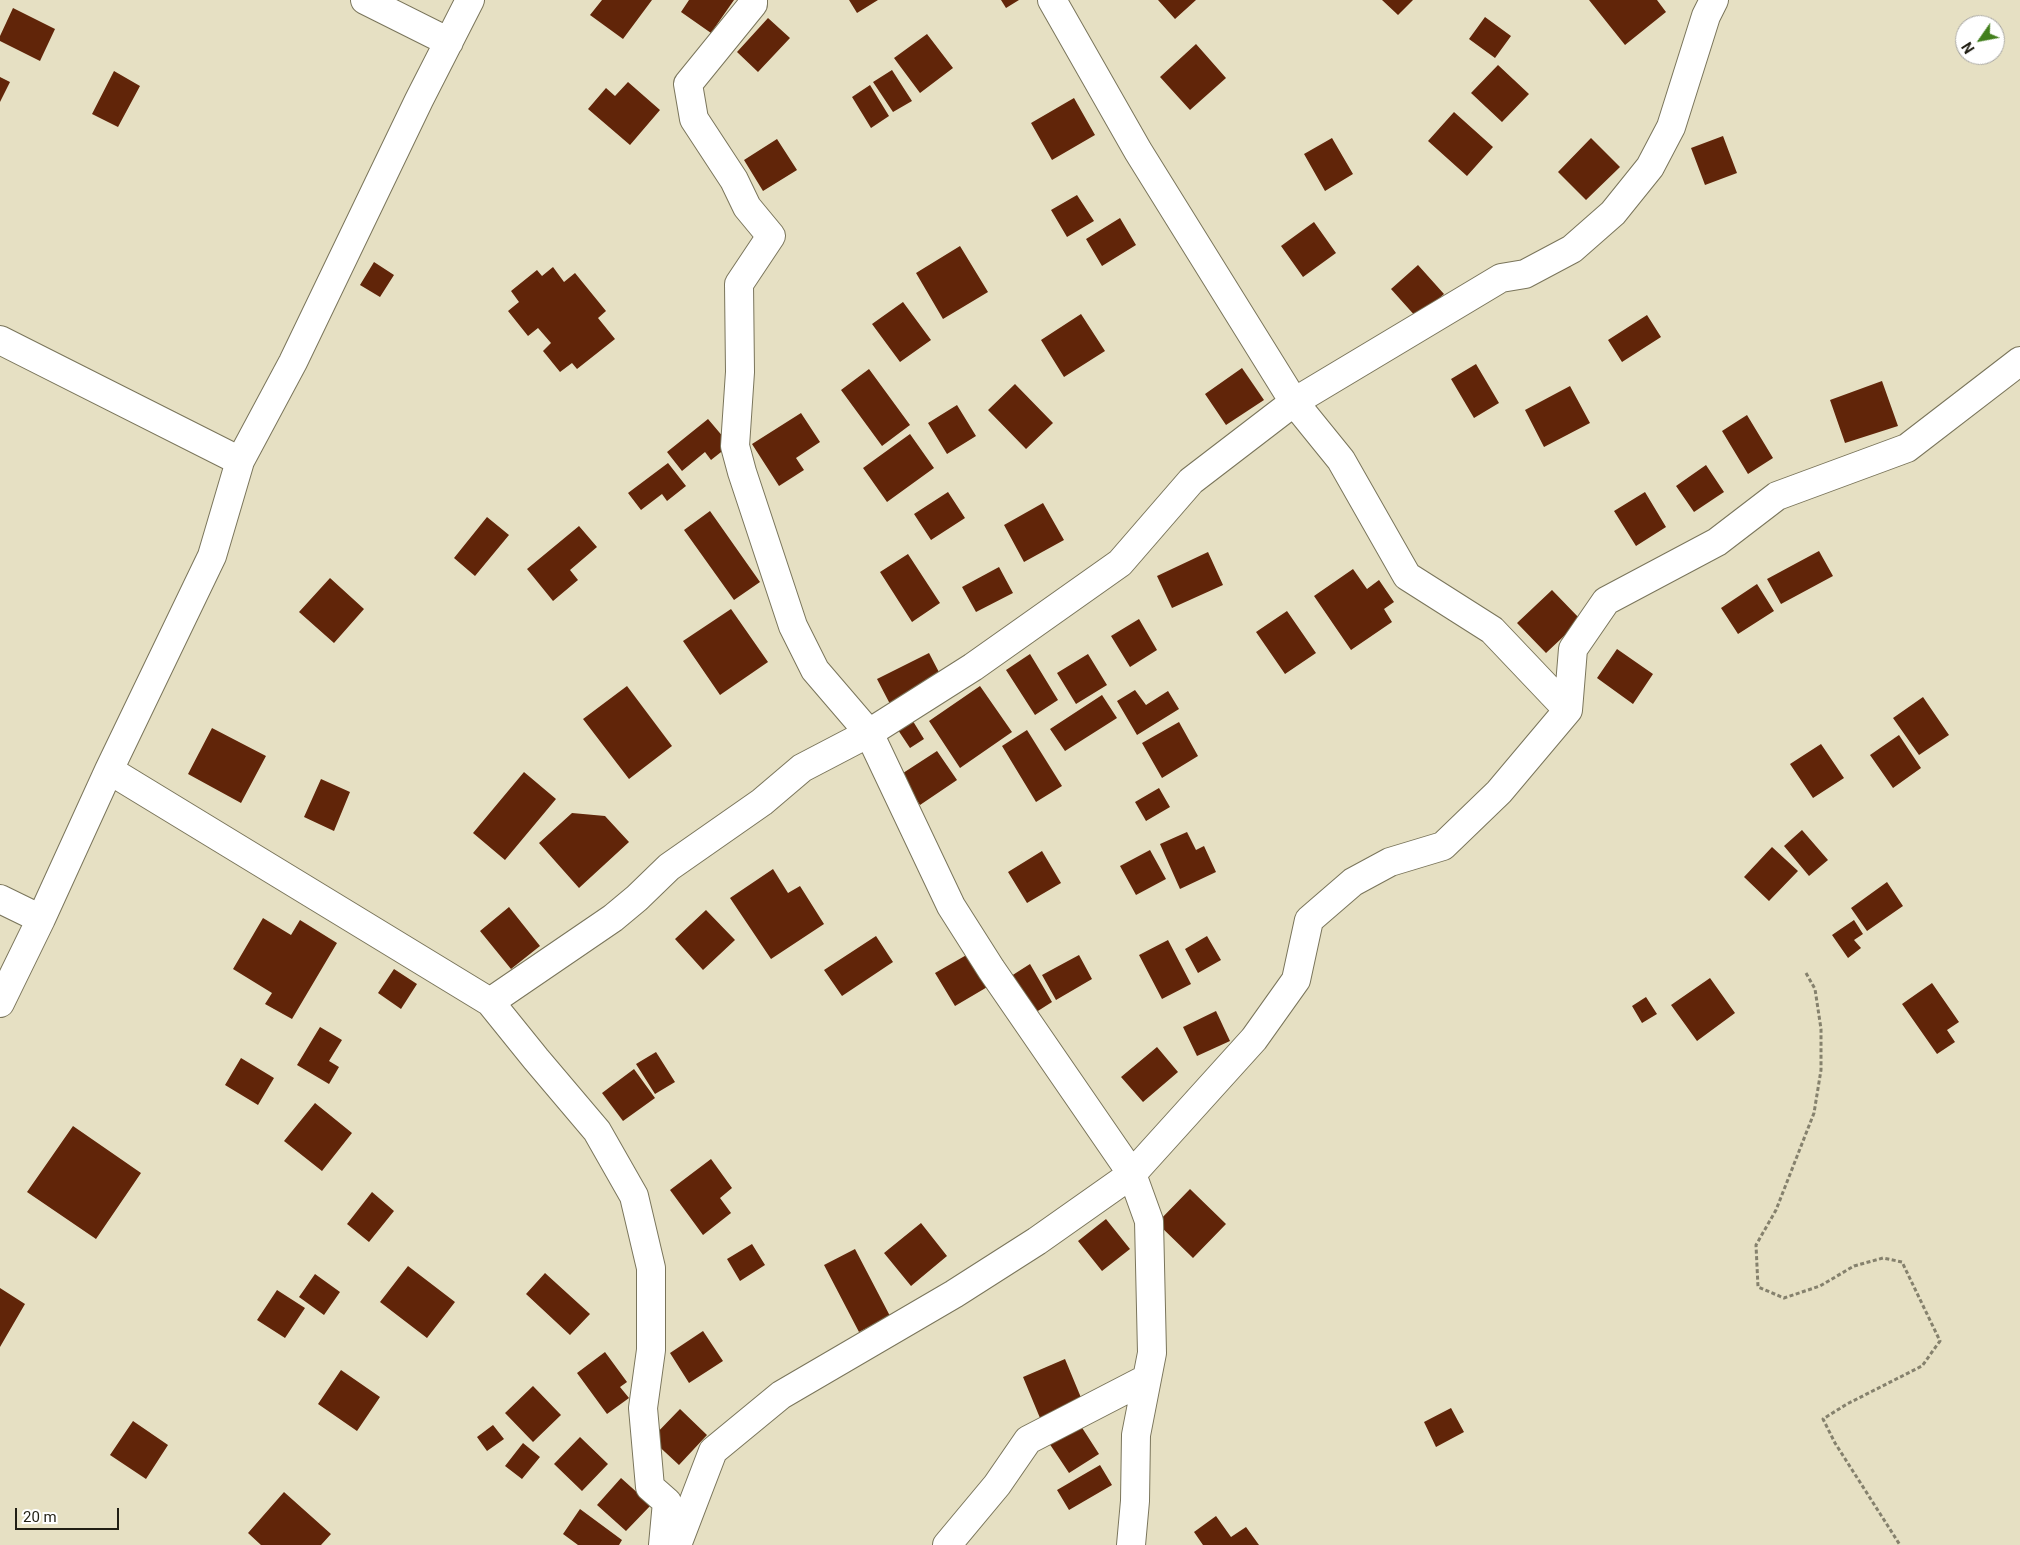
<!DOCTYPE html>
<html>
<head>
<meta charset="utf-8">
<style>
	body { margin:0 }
	#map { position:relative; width:2020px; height:1545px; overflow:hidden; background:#e6e0c3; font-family:Roboto,sans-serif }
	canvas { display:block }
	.north { position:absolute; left:1955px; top:15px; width:50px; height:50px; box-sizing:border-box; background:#fff; border:1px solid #a6a5a1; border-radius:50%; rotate:237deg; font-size:14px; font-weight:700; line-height:20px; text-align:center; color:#211f14 }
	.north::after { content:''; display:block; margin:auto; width:18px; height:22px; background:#427f1c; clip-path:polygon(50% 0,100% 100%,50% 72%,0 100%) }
	.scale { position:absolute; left:15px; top:1508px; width:104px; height:22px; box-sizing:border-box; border:2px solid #211f14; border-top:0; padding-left:6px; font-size:15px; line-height:18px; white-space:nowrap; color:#211f14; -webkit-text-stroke:4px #fff; paint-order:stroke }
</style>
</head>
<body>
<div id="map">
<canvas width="2020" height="1545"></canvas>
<div class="north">N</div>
<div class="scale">20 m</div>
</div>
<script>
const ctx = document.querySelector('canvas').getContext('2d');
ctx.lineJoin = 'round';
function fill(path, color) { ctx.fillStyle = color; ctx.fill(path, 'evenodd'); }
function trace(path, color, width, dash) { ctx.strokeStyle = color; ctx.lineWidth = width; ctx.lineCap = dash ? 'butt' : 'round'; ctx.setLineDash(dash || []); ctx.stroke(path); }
const building = new Path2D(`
	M602,0H652L623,39L590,15Z
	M689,0H734L711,33L681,12Z
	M849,0H878L857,13Z
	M1001,0H1019L1006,8Z
	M1158,0H1196L1175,19Z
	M1382,0H1413L1398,15Z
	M1589,0H1657L1666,12L1625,45Z
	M13,8L55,29L40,61L0,41V36Z
	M1485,17L1511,36L1495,58L1469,39Z
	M768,18L790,38L758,72L737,52Z
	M927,34L953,68L920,93L894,58Z
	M1196,44L1226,78L1190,110L1160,77Z
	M1498,65L1529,94L1502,122L1471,93Z
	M892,70L912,101L893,112L873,82Z
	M114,71L140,86L118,127L92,114Z
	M0,77L10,82L0,102Z
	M628,82L660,110L630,145L588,109L606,88L615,96Z
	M870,85L889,116L871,128L852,97Z
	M1074,98L1095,135L1052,160L1031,123Z
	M1454,112L1493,147L1467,176L1428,141Z
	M1723,136L1737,173L1705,185L1691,148Z
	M1332,138L1353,174L1325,191L1304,154Z
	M1591,138L1620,167L1586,200L1558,172Z
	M777,139L797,170L763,191L744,160Z
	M1077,195L1094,221L1067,237L1051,210Z
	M1120,218L1136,245L1102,266L1086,239Z
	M1314,222L1336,253L1303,277L1281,246Z
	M960,246L988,292L943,319L916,273Z
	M374,262L394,275L380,297L360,285Z
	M1418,265L1444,294L1417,318L1391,289Z
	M553,267L564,282L575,273L606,311L598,318L615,339L577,369L572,363L560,372L543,351L551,343L538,328L528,336L508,311L519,302L511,291L537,270L542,276Z
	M903,302L931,340L900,362L872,324Z
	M1081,314L1105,351L1064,377L1041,340Z
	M1647,315L1661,337L1622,362L1608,340Z
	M1476,364L1499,403L1474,418L1451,379Z
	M1242,368L1264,400L1226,425L1205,394Z
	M869,369L910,425L882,446L841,390Z
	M1882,381L1898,426L1845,443L1830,400Z
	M1015,384L1053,423L1026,449L988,410Z
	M1570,386L1590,423L1544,447L1525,410Z
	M957,405L976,436L947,454L928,423Z
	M801,413L820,442L796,458L804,470L779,486L752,444Z
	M1747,415L1773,458L1748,474L1722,431Z
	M708,419L730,445L711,460L705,452L682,471L667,452Z
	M910,434L934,468L887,502L863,468Z
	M668,463L686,486L667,501L662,494L641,510L628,493Z
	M1706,465L1724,492L1694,512L1676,486Z
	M948,492L965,518L931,540L914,514Z
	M1645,492L1666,527L1636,546L1614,511Z
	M1043,503L1064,540L1024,562L1004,525Z
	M710,511L760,582L734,600L684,530Z
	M487,517L509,535L475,576L454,558Z
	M579,526L597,547L570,570L578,580L553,601L527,569Z
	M1819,551L1833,576L1781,604L1767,579Z
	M1208,552L1223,585L1172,608L1157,576Z
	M908,554L940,603L912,622L880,572Z
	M999,567L1013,593L976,612L962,587Z
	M1353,569L1367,589L1379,580L1394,602L1384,609L1392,622L1351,650L1314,596Z
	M330,578L364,609L334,643L299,612Z
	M1757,584L1774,611L1738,634L1721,608Z
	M1552,590L1581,620L1546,653L1517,623Z
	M731,609L768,662L720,695L683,641Z
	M1287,611L1316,653L1285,674L1256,632Z
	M1139,619L1157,650L1130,667L1111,636Z
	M1617,649L1653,674L1633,704L1597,678Z
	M929,653L942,678L890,704L877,679Z
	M1030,654L1058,700L1035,715L1006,670Z
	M1088,654L1107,685L1076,704L1057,673Z
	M627,686L672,746L629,779L583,719Z
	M980,686L1012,732L960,768L929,721Z
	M1135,690L1146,705L1168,691L1179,709L1137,735L1117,701Z
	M1102,695L1117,718L1065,751L1050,729Z
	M1923,697L1949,735L1919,755L1893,718Z
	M911,718L924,739L910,748L896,727Z
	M1179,722L1198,756L1162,778L1142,743Z
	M212,728L266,756L241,803L188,774Z
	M1027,730L1062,786L1036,802L1002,746Z
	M1899,735L1921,768L1893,788L1870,755Z
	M1821,744L1844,778L1813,798L1790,764Z
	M937,751L957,780L920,805L900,775Z
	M524,772L556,799L505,860L473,833Z
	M321,779L350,792L334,831L304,817Z
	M1159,788L1170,807L1146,821L1135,802Z
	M572,813L605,816L629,842L579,888L539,843Z
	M1802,830L1828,860L1809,876L1784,846Z
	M1187,832L1196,850L1204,846L1216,872L1180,889L1160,844Z
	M1772,847L1798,871L1769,901L1744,877Z
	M1150,850L1166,879L1136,895L1120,866Z
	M1042,851L1061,883L1027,903L1008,872Z
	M773,869L788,893L800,886L824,924L771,959L730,898Z
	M1887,882L1903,906L1867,931L1851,908Z
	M509,907L540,946L511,969L480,931Z
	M706,910L735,940L703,970L675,939Z
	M263,918L291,935L300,920L337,943L292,1019L265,1004L272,993L233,969Z
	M1854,920L1863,934L1854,940L1861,948L1848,958L1832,935Z
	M876,936L893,962L842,996L824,970Z
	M1207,936L1221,960L1198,973L1185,949Z
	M1168,940L1191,984L1162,999L1139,955Z
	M970,953L989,986L955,1006L935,973Z
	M1079,955L1092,979L1056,1000L1042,975Z
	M1030,964L1052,1002L1030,1016L1008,978Z
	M394,969L417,984L401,1009L378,993Z
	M1710,978L1735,1013L1697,1041L1671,1005Z
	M1932,983L1959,1022L1947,1030L1955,1042L1937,1054L1902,1004Z
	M1646,997L1657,1014L1642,1023L1632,1006Z
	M1216,1011L1230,1041L1197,1056L1183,1027Z
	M320,1027L342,1040L329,1061L339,1067L329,1084L297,1065Z
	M1157,1047L1178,1072L1143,1102L1121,1077Z
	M656,1052L675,1082L655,1094L636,1064Z
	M241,1058L274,1078L258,1105L225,1085Z
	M634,1069L655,1098L623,1121L602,1093Z
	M315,1103L352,1133L322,1171L284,1141Z
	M73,1126L141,1173L96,1239L27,1192Z
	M711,1159L732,1188L720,1198L731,1213L703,1235L670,1190Z
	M1190,1189L1226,1224L1193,1258L1157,1223Z
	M372,1192L394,1211L369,1242L347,1224Z
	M1106,1219L1130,1249L1102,1271L1078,1241Z
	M921,1223L947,1256L911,1286L884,1253Z
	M752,1244L765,1265L740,1281L727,1259Z
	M855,1249L890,1316L859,1332L824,1265Z
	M408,1266L455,1302L427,1338L380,1302Z
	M545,1273L590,1314L570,1335L526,1294Z
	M315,1274L340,1292L324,1315L299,1297Z
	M0,1288L25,1304L0,1347Z
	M277,1290L305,1308L285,1338L257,1320Z
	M703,1331L723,1361L689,1383L670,1353Z
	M605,1352L627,1382L620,1387L629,1398L607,1414L577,1373Z
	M1065,1359L1082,1400L1040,1418L1023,1377Z
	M341,1370L380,1397L357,1431L318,1404Z
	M533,1386L561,1415L533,1442L505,1413Z
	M1451,1408L1464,1432L1436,1447L1424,1422Z
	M680,1409L707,1435L679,1465L651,1439Z
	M133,1421L168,1445L146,1479L110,1455Z
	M1079,1423L1099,1454L1069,1473L1049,1443Z
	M493,1425L504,1439L487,1451L477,1437Z
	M580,1437L608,1464L582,1491L554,1464Z
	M523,1443L540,1457L522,1479L505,1466Z
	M1100,1465L1112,1485L1069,1510L1057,1490Z
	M621,1478L651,1505L626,1531L597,1505Z
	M284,1492L331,1534L321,1545H261L248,1533Z
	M580,1509L622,1540L619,1545H578L563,1534Z
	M1216,1516L1231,1537L1246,1527L1259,1545H1203L1194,1532Z`);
const path = new Path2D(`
	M1806,973L1815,989L1821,1029V1070L1814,1113L1776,1210L1756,1245L1758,1287L1784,1298L1820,1286L1854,1266L1883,1258L1902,1262L1940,1341L1922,1366L1847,1404L1823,1419L1835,1443L1900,1545`);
const minor = new Path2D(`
	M365,0L449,42
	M753,0V4L688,84L694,119L734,180L747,207L771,236L739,284L740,372L735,446L742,472L793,626L815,670L869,733L951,906L991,969L1132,1174L1149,1221L1152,1353L1136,1435L1135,1501L1131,1545
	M1052,0L1138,151L1294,402L1341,460L1407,576L1492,630L1568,710
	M0,340L240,461
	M109,770L490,1002L536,1059L597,1131L634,1196L651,1268V1350L643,1408L650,1487L667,1502L663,1545
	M0,899L41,919
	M490,1002L613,918L637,898L669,867L762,802L802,768L869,733L973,667L1120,563L1191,481L1294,402L1501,278L1525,274L1572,249L1613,213L1650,167L1671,127L1706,16L1714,0
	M0,1003L41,919L109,770L212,556L240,461L293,362L419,100L470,0
	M677,1545L713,1451L781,1395L954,1294L1037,1241L1132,1174L1254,1039L1296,980L1309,920L1353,882L1390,862L1443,846L1499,792L1568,710L1573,649L1606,601L1717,542L1777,496L1907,448L2020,361
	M947,1545L997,1485L1028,1440L1146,1379`);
fill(building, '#612509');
trace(minor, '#7a755b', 30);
trace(path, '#85816d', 3, [4, 2.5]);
trace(minor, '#fff', 28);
</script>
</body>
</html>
